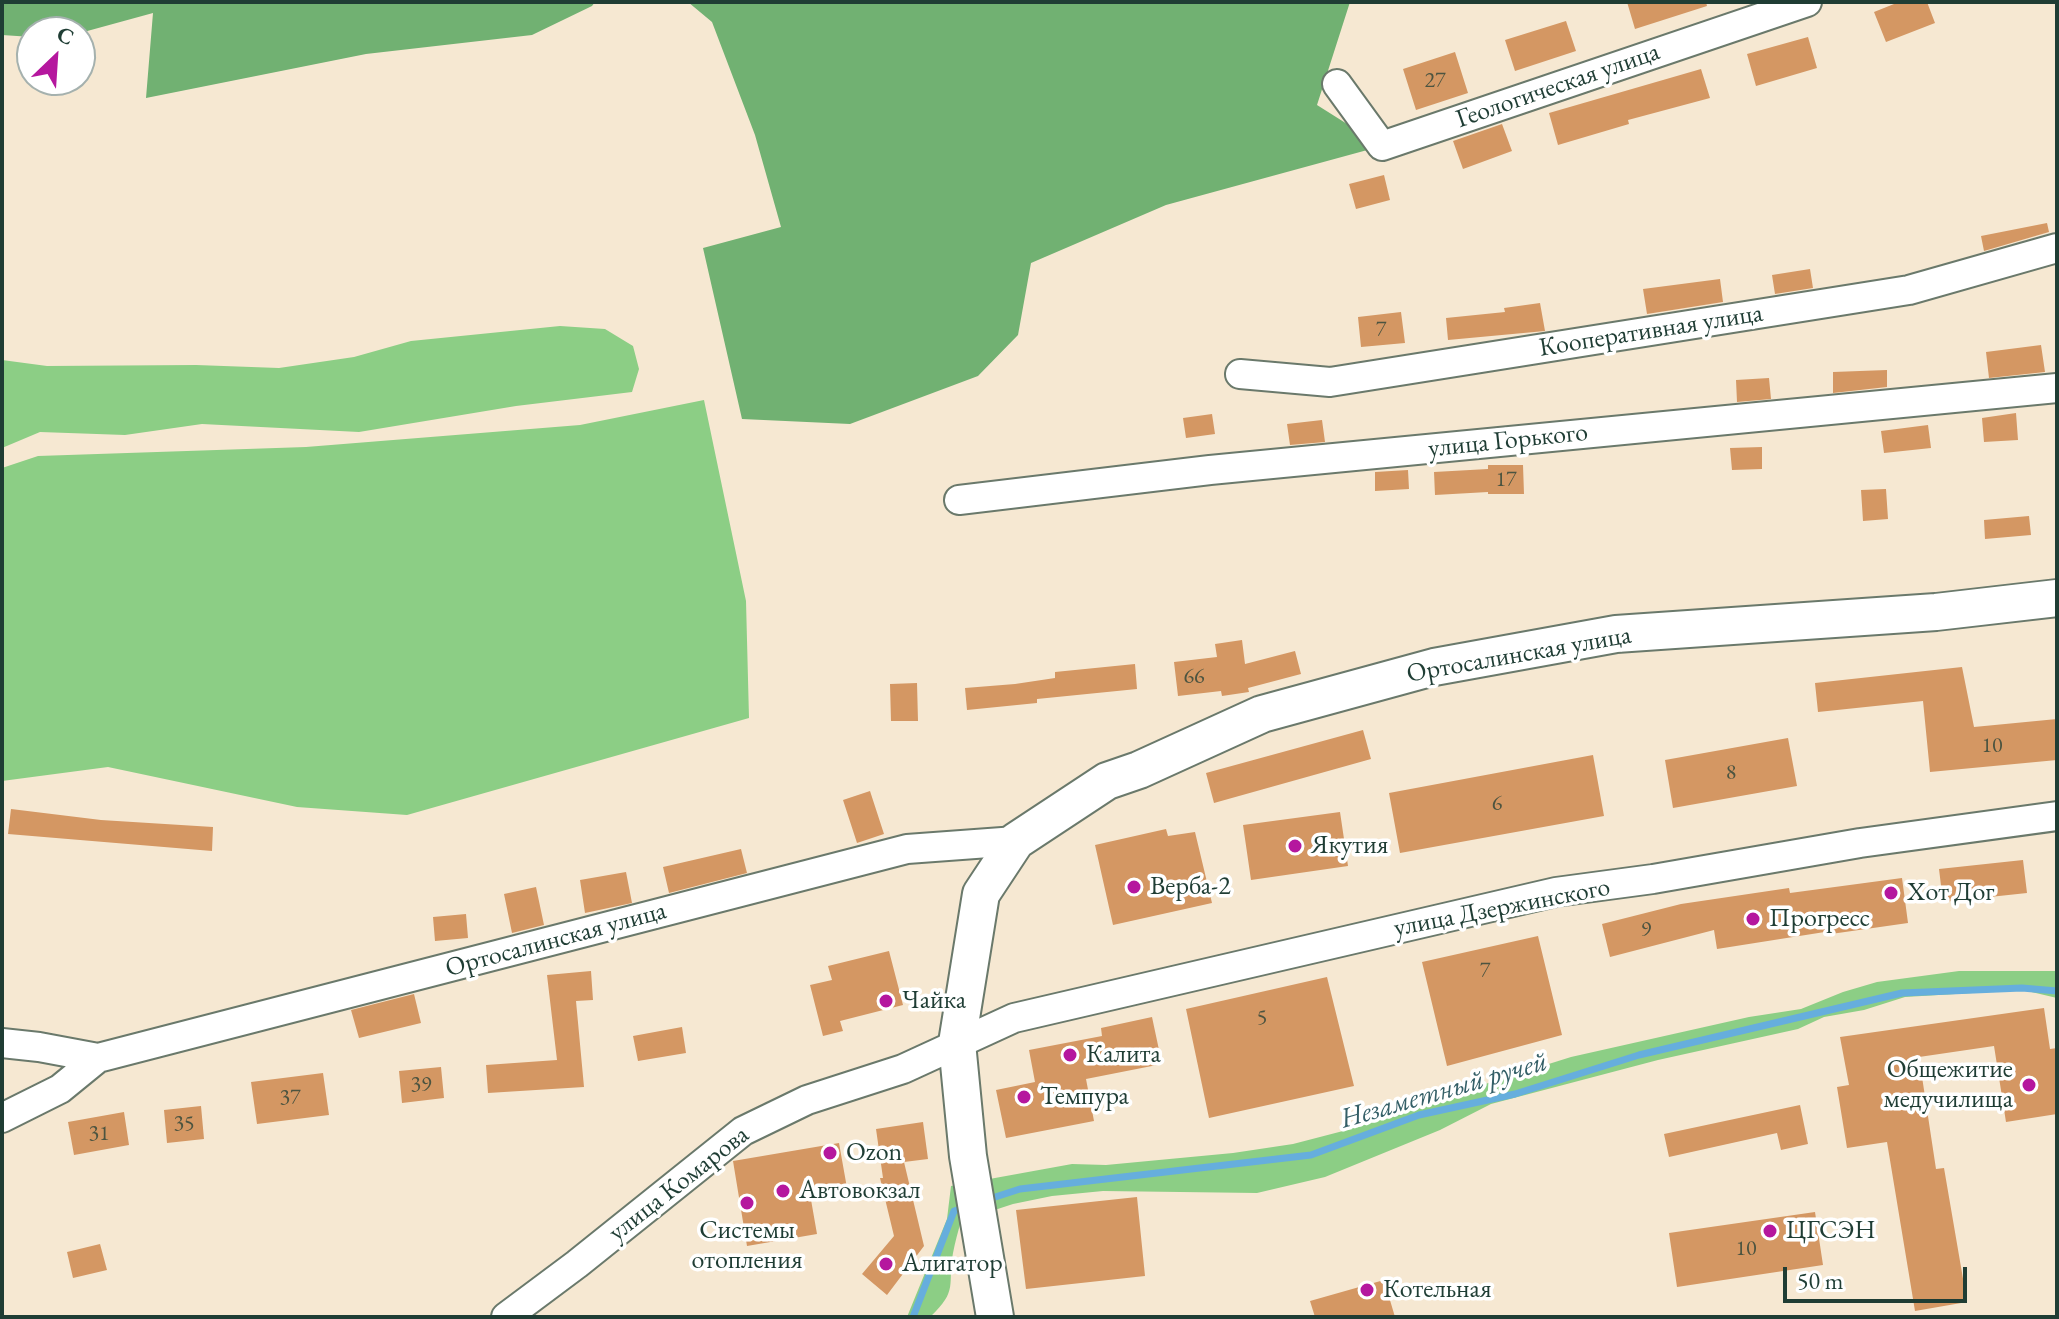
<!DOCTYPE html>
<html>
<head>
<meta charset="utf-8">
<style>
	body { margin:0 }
	#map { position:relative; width:2059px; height:1319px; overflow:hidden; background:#f6e8d2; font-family:"EB Garamond",serif }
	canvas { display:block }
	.frame { position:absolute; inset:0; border:4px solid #1f3d34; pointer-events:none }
	.north { position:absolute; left:16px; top:16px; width:80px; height:80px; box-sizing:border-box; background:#fff; border:2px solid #a5b1ae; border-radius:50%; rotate:25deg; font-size:22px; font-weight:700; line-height:32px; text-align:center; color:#1f3d34 }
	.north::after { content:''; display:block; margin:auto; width:28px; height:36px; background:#b5179e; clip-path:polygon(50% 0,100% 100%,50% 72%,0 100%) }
	.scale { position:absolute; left:1783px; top:1267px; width:184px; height:36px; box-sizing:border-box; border:4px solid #1f3d34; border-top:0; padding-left:10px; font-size:24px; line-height:28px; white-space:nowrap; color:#1f3d34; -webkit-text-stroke:6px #fff; paint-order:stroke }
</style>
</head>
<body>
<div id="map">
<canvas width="2059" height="1319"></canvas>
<div class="frame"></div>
<div class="north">С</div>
<div class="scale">50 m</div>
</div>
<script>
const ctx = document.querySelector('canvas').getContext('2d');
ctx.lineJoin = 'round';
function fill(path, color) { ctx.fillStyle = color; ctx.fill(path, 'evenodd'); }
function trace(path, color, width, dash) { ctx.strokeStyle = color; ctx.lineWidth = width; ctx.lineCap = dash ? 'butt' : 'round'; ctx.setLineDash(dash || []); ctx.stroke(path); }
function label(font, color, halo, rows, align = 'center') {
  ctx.font = font + ' "EB Garamond",serif'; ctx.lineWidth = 7; ctx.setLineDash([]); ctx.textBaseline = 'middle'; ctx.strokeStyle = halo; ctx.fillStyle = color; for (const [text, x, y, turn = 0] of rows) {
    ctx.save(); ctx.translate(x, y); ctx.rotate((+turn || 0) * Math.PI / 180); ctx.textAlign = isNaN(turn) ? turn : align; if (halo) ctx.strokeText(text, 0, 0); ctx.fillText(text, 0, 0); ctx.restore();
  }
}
const green = new Path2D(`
	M560,326L605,329L633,346L639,369L632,392L516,406L359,432L202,424L125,435L40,432L2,448V360L47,366L196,365L279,368L354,357L411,341Z
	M704,400L746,601L749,718L407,815L297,807L108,767L2,781V468L38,456L306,447L580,425Z
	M1959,971H2057V998L2023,990L1905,997L1864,1010L1824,1017L1798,1029L1658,1060L1491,1104L1440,1130L1325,1177L1257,1193L1103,1191L1052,1196L1013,1204L961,1221C958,1232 955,1242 953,1253C947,1285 959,1290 930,1317H907L947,1219L951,1186L1072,1164L1106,1165L1233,1153L1293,1144L1343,1131L1396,1112L1571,1057L1749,1017L1801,1009L1843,992L1877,982Z`);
const forest = new Path2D(`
	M2,2H595L592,6L532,35L366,54L146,98L153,13L80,33L32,32V37L2,35Z
	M688,2H1350L1317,105L1382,146L1166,205L1031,263L1018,335L978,376L850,424L742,419L703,248L781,227L755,135L712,22Z`);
const stream = new Path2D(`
	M986,1200L1020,1189L1311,1155L1419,1115L1515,1094L1639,1055L1902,993L2022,988L2057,991
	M913,1317L954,1211L967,1207`);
const building = new Path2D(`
	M1627,2H1706L1707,6L1635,29Z
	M1899,2H1927L1935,23L1886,42L1874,12Z
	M1566,21L1576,51L1515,71L1505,40Z
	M1808,37L1817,68L1756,86L1747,54Z
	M1455,52L1468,93L1416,110L1403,69Z
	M1701,69L1710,98L1628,120L1629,124L1558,145L1549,113Z
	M1502,124L1512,151L1463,169L1453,141Z
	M1384,175L1390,200L1356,209L1349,184Z
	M2047,223L2049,232L1984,251L1981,236Z
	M1810,269L1813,288L1775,294L1772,275Z
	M1720,279L1723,302L1647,314L1643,289Z
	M1540,303L1545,331L1448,340L1446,318L1505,312L1504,308Z
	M1401,312L1405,343L1361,347L1358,317Z
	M2041,345L2045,372L1989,378L1986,352Z
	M1887,370V387L1833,393V372Z
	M1769,378L1771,399L1737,402L1736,380Z
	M2016,413L2018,440L1984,442L1982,418Z
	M1212,414L1215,434L1186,438L1183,418Z
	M1322,420L1325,442L1290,445L1287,424Z
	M1928,425L1931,448L1884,453L1881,431Z
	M1762,447V469L1732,470L1730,448Z
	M1488,465H1523L1524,494H1488V492L1435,495L1434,472L1488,469Z
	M1408,470L1409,489L1375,491V472Z
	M1886,489L1888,519L1863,521L1861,490Z
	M2029,516L2031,535L1985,539L1984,520Z
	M1242,640L1245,664L1295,651L1301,674L1248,688L1249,692L1222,696L1221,691L1178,696L1174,662L1217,657L1215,644Z
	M1135,664L1137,689L1037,699V703L967,710L965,688L1015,684L1055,678V672Z
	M1962,667L1974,727L2057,719V760L1930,772L1923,701L1818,712L1815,683Z
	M917,683L918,721H891L890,684Z
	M1363,730L1371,759L1214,803L1206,773Z
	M1788,738L1797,786L1673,808L1665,760Z
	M1593,755L1604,816L1400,853L1389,793Z
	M870,791L884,834L857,843L843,800Z
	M11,809L101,820L213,827L212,851L8,834Z
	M1340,812L1348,866L1251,880L1243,825Z
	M1166,829L1168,836L1195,832L1212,903L1113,925L1095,845Z
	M741,849L747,873L669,893L663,867Z
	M2023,860L2027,893L1943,902L1939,869Z
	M626,872L632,903L585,913L580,880Z
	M1902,878L1908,923L1831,934V931L1717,949L1714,930L1610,957L1602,924L1681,904L1789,888L1790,893Z
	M536,887L544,925L512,933L504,894Z
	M466,914L468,938L435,941L433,917Z
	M1538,936L1562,1035L1447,1066L1422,962Z
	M889,951L903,1005L840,1021L843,1031L823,1036L810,985L832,980L828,966Z
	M591,971L593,1000L576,1001L584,1087L488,1093L486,1065L557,1060L547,975Z
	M1327,977L1354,1086L1209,1118L1186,1009Z
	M414,994L421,1023L359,1038L351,1010Z
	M2044,1008L2050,1049L2057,1048V1114L2006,1122L1994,1046L1919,1057L1936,1169L1944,1168L1967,1302L1915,1311L1887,1142L1847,1148L1837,1087L1849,1085L1840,1037Z
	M1152,1017L1162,1064L1086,1079L1094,1121L1006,1138L996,1090L1035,1082L1029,1050L1102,1036L1101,1028Z
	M682,1027L686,1053L638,1061L633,1036Z
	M441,1067L444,1098L402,1103L399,1071Z
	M323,1073L329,1115L257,1124L251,1082Z
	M1800,1105L1808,1144L1781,1150L1777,1133L1669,1157L1664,1134Z
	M201,1106L204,1139L167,1143L164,1110Z
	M124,1112L129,1145L74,1155L68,1122Z
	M923,1122L928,1159L904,1162L924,1246L887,1295L862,1274L894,1236L880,1178H883L876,1129Z
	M839,1143L847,1188L810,1194L817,1234L747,1246L733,1161Z
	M1137,1197L1145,1276L1026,1289L1016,1210Z
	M1815,1212L1823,1265L1677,1287L1669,1233Z
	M100,1244L107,1270L73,1278L67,1252Z
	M1384,1280L1395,1317H1315L1310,1301Z`);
const minor = new Path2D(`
	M1337,84L1382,146L1807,2
	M1240,374L1330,382L1909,290L2057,248
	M959,500L1210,470L2057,388
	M2,1043L39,1047L98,1058L907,849L1016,841
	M2,1118L60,1089L98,1058
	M506,1317L577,1264L743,1131L807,1100L903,1069L1014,1018L1556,892L1653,879L1860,843L2057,816`);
const major = new Path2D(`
	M995,1317L968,1156L957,1043L981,894L1016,841L1107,781L1139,770L1262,714L1434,667L1616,634L1936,612L2057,598`);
const markers = [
	[1295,846,8,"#b5179e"],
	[1134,887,8,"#b5179e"],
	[1891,893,8,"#b5179e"],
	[1753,919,8,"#b5179e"],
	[886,1001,8,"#b5179e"],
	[1070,1055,8,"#b5179e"],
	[2029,1085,8,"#b5179e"],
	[1024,1097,8,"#b5179e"],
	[830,1153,8,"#b5179e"],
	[783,1191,8,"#b5179e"],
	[747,1203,8,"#b5179e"],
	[1770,1231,8,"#b5179e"],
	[886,1264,8,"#b5179e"],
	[1367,1290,8,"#b5179e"]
];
const numberNames = [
	["27",1435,81],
	["7",1381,330],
	["17",1506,480],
	["66",1194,677],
	["10",1992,746],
	["8",1731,773],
	["6",1497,804],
	["9",1646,930],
	["7",1485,971],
	["5",1262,1018],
	["39",421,1085],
	["37",290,1098],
	["35",184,1124],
	["31",99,1134],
	["10",1746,1249]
];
const streetNames = [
	["Геологическая улица",1558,86,-19],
	["Кооперативная улица",1651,331,-9],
	["улица Горького",1508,441,-6],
	["Ортосалинская улица",1519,655,-10],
	["улица Дзержинского",1502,908,-11],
	["Ортосалинская улица",556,940,-15],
	["улица Комарова",679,1184,-38]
];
const poiNames = [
	["Якутия",1311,846],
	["Верба-2",1150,887],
	["Хот Дог",1907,893],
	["Прогресс",1769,919],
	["Чайка",902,1001],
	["Калита",1086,1055],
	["Общежитие",2013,1070,"right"],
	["медучилища",2013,1100,"right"],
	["Темпура",1040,1097],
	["Ozon",846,1153],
	["Автовокзал",799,1191],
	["Системы",747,1231,"center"],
	["отопления",747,1261,"center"],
	["ЦГСЭН",1786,1231],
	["Алигатор",902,1264],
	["Котельная",1383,1290]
];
const waterNames = [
	["Незаметный ручей",1444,1091,-16]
];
fill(green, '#8cce85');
fill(forest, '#71b172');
trace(stream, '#66aedd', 7);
fill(building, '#d49763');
trace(minor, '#6a796b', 32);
trace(major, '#6a796b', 40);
trace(minor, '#fff', 28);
trace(major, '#fff', 36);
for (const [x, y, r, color] of markers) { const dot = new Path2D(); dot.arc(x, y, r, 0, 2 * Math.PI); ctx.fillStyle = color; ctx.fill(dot); trace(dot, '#fff', 3); }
label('22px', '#4c5440', null, numberNames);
label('26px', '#1f3d34', '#fff', streetNames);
label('26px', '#1f3d34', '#fff', poiNames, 'left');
label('italic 28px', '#345f67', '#fff', waterNames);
</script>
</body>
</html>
